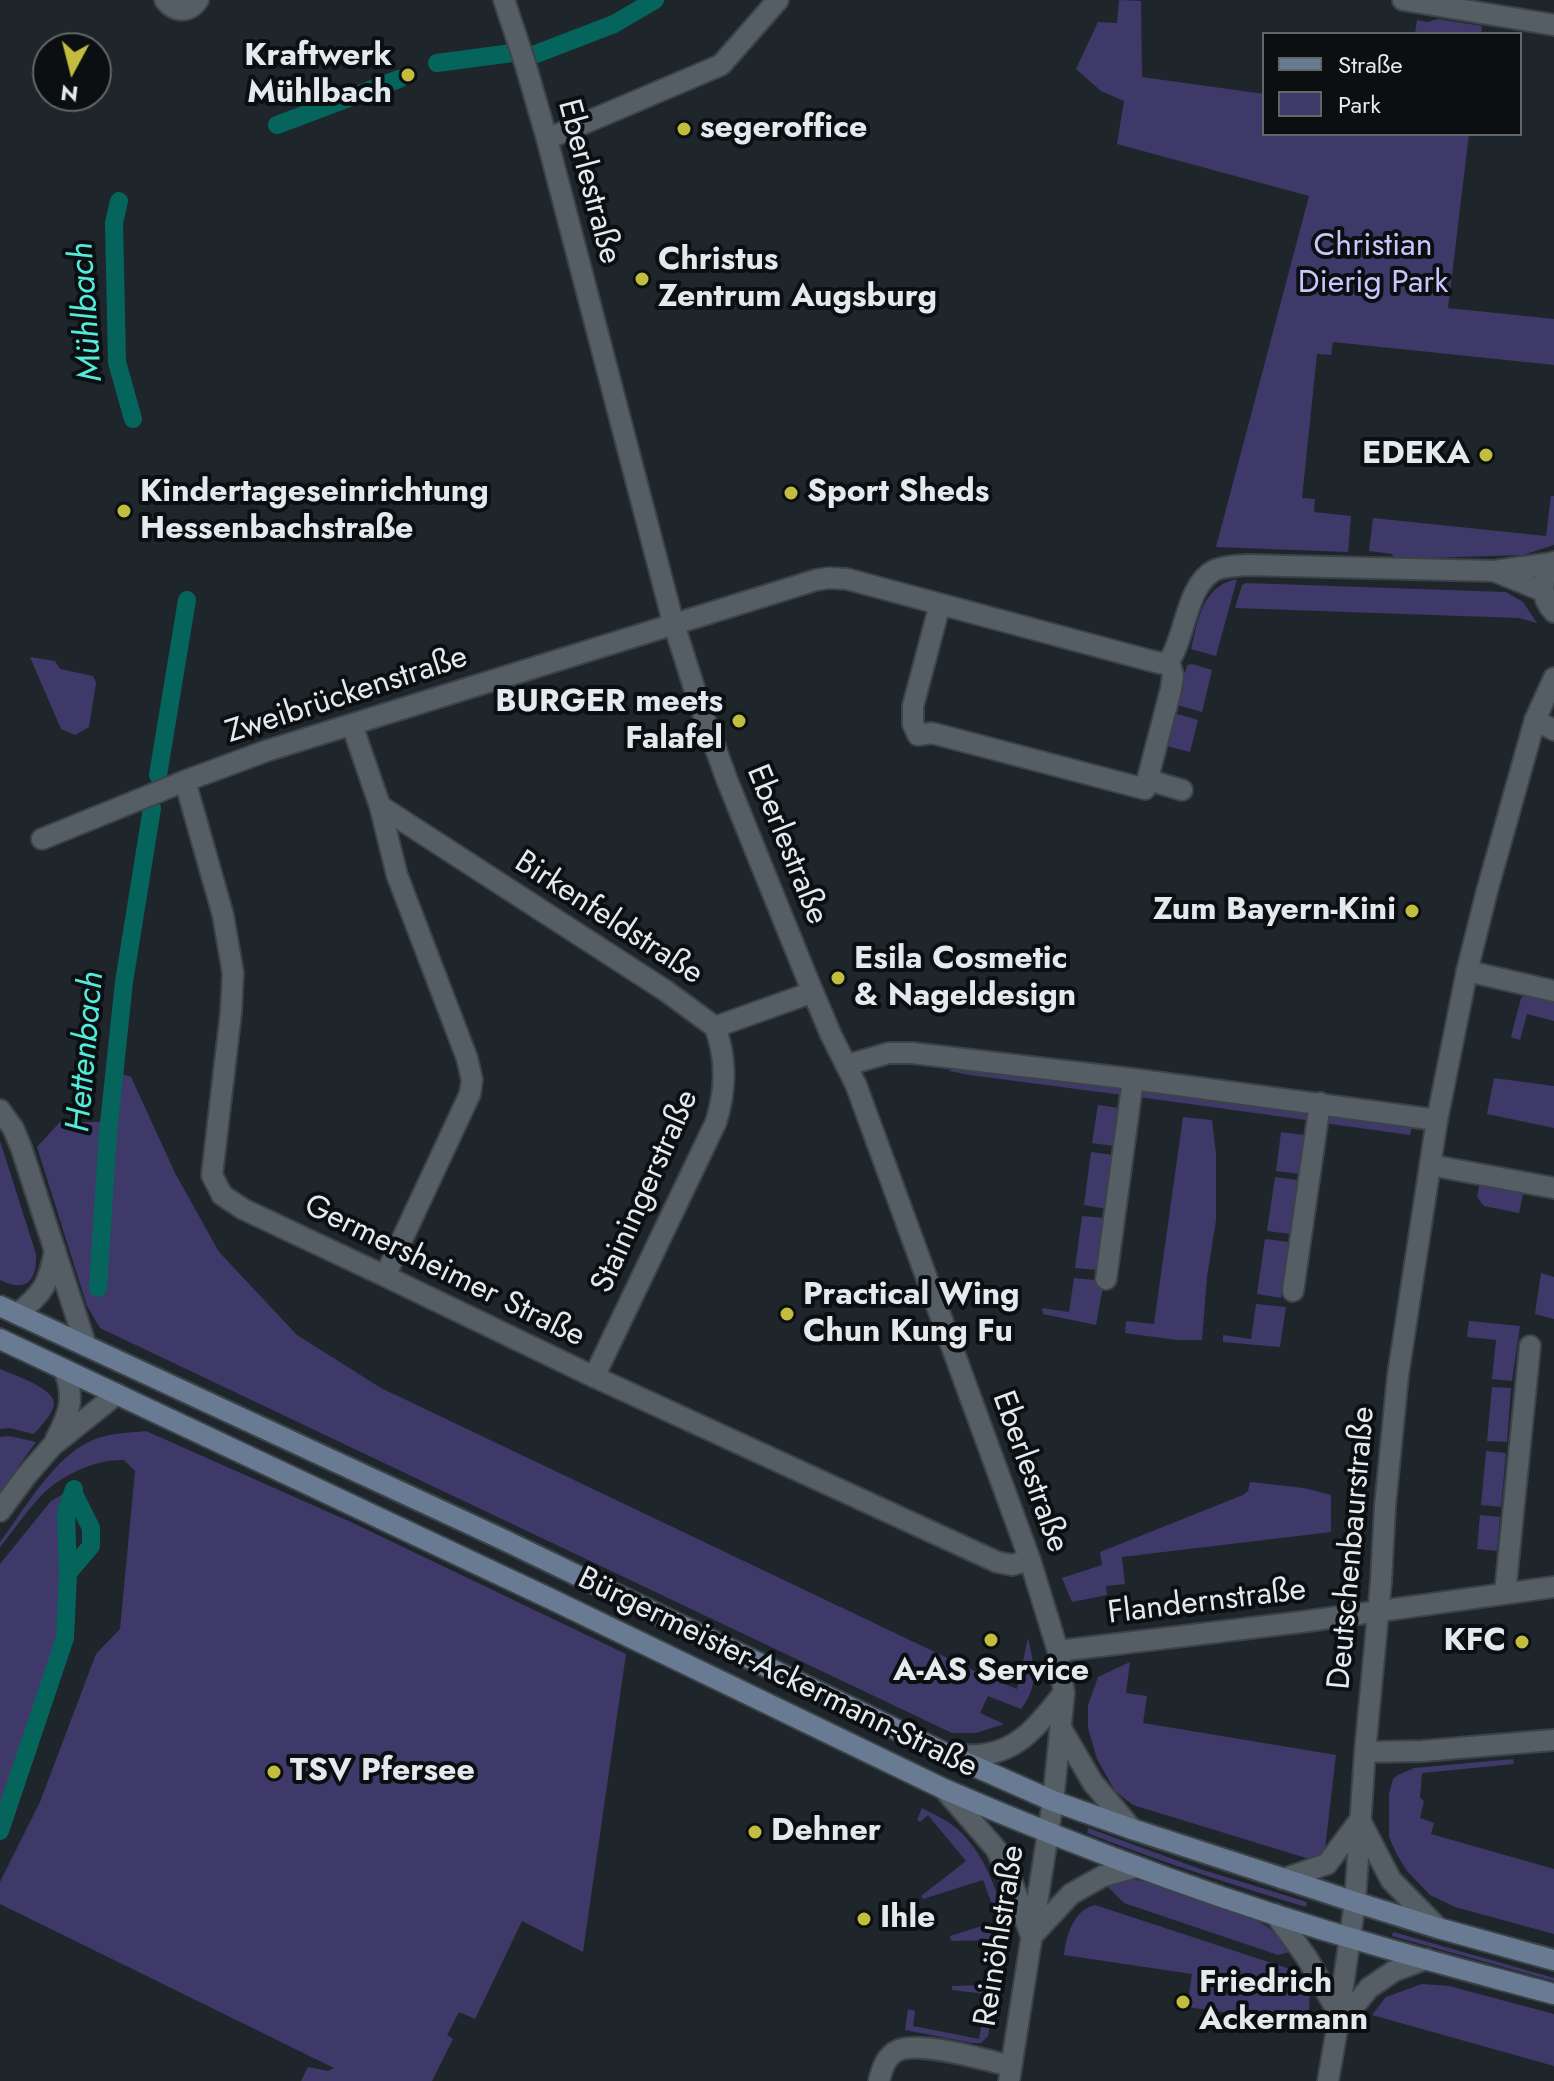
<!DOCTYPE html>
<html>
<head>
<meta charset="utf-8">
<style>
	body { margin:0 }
	#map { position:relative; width:1554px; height:2081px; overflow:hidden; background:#1e262c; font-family:Jost,sans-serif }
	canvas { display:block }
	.legend { position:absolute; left:1262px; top:32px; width:260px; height:104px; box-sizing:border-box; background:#0b0f11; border:2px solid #616669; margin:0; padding:10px 14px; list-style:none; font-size:24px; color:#e3e9ec }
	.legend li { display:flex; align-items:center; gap:16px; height:40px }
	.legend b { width:40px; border:2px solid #616669 }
	.north { position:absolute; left:32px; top:32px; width:80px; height:80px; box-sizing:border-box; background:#0b0f11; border:2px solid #616669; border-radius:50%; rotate:187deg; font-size:22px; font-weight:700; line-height:32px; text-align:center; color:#e3e9ec }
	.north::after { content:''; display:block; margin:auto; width:28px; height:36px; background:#c2bd3f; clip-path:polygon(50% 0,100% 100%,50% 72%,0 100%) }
</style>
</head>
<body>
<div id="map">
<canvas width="1554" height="2081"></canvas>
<ul class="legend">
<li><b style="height:10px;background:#697b92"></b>Straße</li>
<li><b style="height:22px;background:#3f3969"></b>Park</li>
</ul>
<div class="north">N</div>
</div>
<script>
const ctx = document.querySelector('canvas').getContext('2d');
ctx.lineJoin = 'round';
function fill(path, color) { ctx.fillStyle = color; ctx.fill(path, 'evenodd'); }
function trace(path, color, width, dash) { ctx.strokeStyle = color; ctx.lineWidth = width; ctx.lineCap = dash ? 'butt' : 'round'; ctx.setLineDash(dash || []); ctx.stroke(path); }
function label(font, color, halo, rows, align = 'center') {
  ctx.font = font + ' Jost,sans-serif'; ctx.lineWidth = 8; ctx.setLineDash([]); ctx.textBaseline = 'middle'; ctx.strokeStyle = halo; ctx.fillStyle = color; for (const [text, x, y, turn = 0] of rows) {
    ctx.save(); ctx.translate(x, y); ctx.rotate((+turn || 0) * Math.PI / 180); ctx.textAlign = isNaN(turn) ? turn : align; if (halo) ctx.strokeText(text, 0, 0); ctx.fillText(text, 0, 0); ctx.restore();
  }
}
const green = new Path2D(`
	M1119,0L1141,1L1142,77L1264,94V134H1469L1448,308L1554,319V365L1333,342L1331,355L1317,354L1302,498L1315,499L1314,512L1351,516L1348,552L1216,547L1309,196L1117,144L1124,101L1101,91L1076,69L1098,22L1117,23Z
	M1438,19L1482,26L1481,34H1415L1417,20L1427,22Z
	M1551,496H1554V545L1523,555L1394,559L1392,554L1369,551L1373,518L1546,536Z
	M1237,579L1216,656L1191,649C1199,619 1201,587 1237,579Z
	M1246,583L1506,592L1523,602L1537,623L1519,618L1235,608L1242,585Z
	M30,657L55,661L60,669L93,676L96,683L89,727L75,735L61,729Z
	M1192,664L1212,670L1202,712L1177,705L1187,665Z
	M1174,713L1198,720L1190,752L1170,747L1166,743Z
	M1528,993L1554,999V1021L1527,1014L1520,1040L1511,1037L1521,998Z
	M954,1067L1123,1086L1122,1095L970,1075L949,1071Z
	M122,1074L131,1077L175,1173L219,1252L297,1335L381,1388L983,1675L1017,1689L1028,1638C1034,1666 1040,1684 1021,1709L988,1696L980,1713L1004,1724L976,1733H952L100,1328L87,1306L37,1147L60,1122H118Z
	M1494,1078L1554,1086V1128L1487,1114Z
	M1140,1087L1307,1112L1306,1120L1139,1097Z
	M1098,1105L1119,1108L1114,1146L1092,1143Z
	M1325,1114L1412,1126L1410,1135L1324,1123Z
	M1183,1117L1212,1120L1216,1154V1220L1207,1277L1202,1340H1177L1125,1333L1126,1321L1154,1324Z
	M1281,1132L1304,1135L1299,1174L1276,1171Z
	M0,1141L36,1254C37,1281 26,1293 0,1280Z
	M1091,1152L1113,1155L1106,1209L1084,1205Z
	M1275,1177L1298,1180L1290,1234L1267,1231Z
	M1480,1181L1524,1190L1519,1213L1484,1206L1477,1197Z
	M1082,1216L1105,1218L1098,1270L1075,1268Z
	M1265,1239L1289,1242L1281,1298L1257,1294Z
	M1541,1273L1554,1277V1319L1535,1314Z
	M1074,1278L1104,1281L1096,1325L1043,1314L1042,1308L1069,1312Z
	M1256,1304L1286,1307L1280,1347L1223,1342V1335L1251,1339Z
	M1469,1321L1520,1326L1512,1381L1492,1379L1496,1340L1467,1337Z
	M0,1369C13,1375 55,1388 54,1404C53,1414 42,1424 36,1432L33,1434L10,1428L0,1429Z
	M1492,1387L1511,1388L1507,1442L1487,1441Z
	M146,1431L353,1523L626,1654L583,1952L522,1921L475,2019L459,2012L447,2035L453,2039L432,2081H301L308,2067L328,2071L334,2068L0,1904V1882L40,1802L96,1654L120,1629L135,1471L124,1460C94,1459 59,1476 39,1498C25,1513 13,1531 0,1547V1542C24,1510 54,1457 91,1441C108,1433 128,1433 146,1431Z
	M9,1436L36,1442L0,1492V1437Z
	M1486,1451L1506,1453L1501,1507L1481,1505Z
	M1250,1482L1304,1488L1331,1495V1532L1122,1557L1125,1584L1106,1586L1107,1595L1072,1602L1062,1578L1102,1565L1100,1552L1243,1495L1248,1491Z
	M65,1493L63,1518L61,1637L0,1814V1564L51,1501Z
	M1480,1515L1500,1517L1497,1551L1477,1549Z
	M1130,1662L1126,1693L1147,1696L1143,1723L1336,1755L1325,1849L1316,1861L1133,1805L1115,1791L1097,1759L1088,1728V1705L1098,1677Z
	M1513,1759L1514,1764L1422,1773L1420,1798L1424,1801L1420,1818L1434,1823L1431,1834L1554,1869V1934L1455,1907L1430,1895L1407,1871L1396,1853L1389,1837V1794L1393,1779L1398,1775L1414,1768Z
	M922,1808C933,1814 945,1819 955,1827C982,1849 1003,1896 1003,1931C1004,1966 994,2002 988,2036L981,2043H972L905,2030L908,2009L915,2011L913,2026L979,2039L987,1994L952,1990V1986L992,1985V1940L951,1941L950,1936L998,1921L983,1880L923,1899L921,1896L966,1861L928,1815L920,1822L917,1820Z
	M1088,1828L1200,1869L1307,1902L1306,1907C1232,1885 1159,1861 1087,1833Z
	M1122,1878L1142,1881L1253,1919L1268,1927L1294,1951L1278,1955L1124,1903L1104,1883Z
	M1095,1905L1293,1970L1310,1992L1308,2024L1187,2007L1192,1974L1064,1955C1066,1935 1074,1910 1095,1905Z
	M1393,1932L1554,1978V1981L1392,1936Z
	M1422,1984L1449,1986L1554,2014V2066L1372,2015L1386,1997Z`);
const canal = new Path2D(`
	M536,54L614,24L655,0
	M437,63L512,53
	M277,125L399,79
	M119,201L114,223L117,362L133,419
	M158,775L187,600
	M98,1288L108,1133L124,982L152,808
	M68,1573L66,1512L74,1489
	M0,1831L65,1638L68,1573L91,1546V1528L74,1494`);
const minor = new Path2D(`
	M165,0C175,13 189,13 198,0
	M504,0L525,63L547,139L672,618L698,700L727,780L807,978L831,1035L856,1085L1030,1560L1058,1651L1064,1693L1053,1801
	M1403,0L1554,25
	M547,139L721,65L778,0
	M1494,571L1543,591
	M940,604L913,706V724L918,735L932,733L1145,789L1171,689L1173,675L1169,661C1186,636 1186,585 1215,570C1225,566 1236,566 1247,565L1494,571L1553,563
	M1535,720L1554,730
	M352,725L380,806L397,875L467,1058L472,1080L470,1094L385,1276
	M1148,780L1182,790
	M185,781L223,915L233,973L231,1012L212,1175L222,1195L243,1209L385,1276L586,1373L997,1562L1012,1565L1030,1560
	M380,806L666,991L715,1027L813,992
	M42,839L185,781L266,751L816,580L829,578L847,579L1148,660L1160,663L1169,661
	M1467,971L1554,991
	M847,1065L889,1053H912L1133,1079L1437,1120
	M0,1110L13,1128L21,1147L86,1346
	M1430,1165L1554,1188
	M1106,1279L1133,1079
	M1293,1291L1320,1103
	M17,1314C44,1293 49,1283 55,1250
	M594,1377L716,1122C726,1090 727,1059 715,1027
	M56,1439C70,1412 75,1398 64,1369
	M0,1511L26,1476L52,1446L117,1394
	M1505,1593L1530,1346
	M1058,1651L1301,1622L1554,1587
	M1062,1730L1093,1783L1132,1829
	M1365,1752L1423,1751L1554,1740
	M948,1754C958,1754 969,1756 980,1755C1021,1751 1040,1722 1064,1693
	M879,2081C882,2069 886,2055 899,2050C921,2041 986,2060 1011,2066`);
const tertiary = new Path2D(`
	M1554,562C1540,578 1540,597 1554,612
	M944,1789L996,1849L1012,1882L1030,1933
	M1362,1824L1391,1880L1438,1928
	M1283,1879L1327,1864L1360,1820
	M1275,1914L1307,1958L1339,2014
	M1031,1937L1071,1894L1103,1876L1136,1867
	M1338,2026L1369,1988L1394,1971L1426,1959
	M1009,2081L1053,1801
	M1328,2081L1336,2035L1355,1902L1365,1752L1381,1582L1385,1506L1398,1375L1437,1120L1467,971L1487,891L1535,720L1554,678`);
const secondary = new Path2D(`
	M0,1306L502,1539L947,1754L1053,1801L1132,1829L1355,1902L1438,1928L1554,1960
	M0,1339L551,1599L944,1789C1085,1850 1230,1904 1378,1946C1436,1963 1495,1978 1554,1994`);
const markers = [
	[408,75,8,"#c2bd3f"],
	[684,129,8,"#c2bd3f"],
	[642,279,8,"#c2bd3f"],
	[1486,455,8,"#c2bd3f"],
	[791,493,8,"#c2bd3f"],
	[124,511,8,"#c2bd3f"],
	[739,721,8,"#c2bd3f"],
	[1412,911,8,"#c2bd3f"],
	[838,978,8,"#c2bd3f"],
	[787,1314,8,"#c2bd3f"],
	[991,1640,8,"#c2bd3f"],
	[1522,1642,8,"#c2bd3f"],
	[274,1772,8,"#c2bd3f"],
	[755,1832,8,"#c2bd3f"],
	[864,1919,8,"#c2bd3f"],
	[1183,2002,8,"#c2bd3f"]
];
const poiNames = [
	["Kraftwerk",392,57,"right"],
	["Mühlbach",392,94,"right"],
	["segeroffice",700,129],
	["Christus",658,261],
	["Zentrum Augsburg",658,298],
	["EDEKA",1470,455,"right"],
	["Kindertageseinrichtung",140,493],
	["Hessenbachstraße",140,530],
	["Sport Sheds",807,493],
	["BURGER meets",723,703,"right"],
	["Falafel",723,740,"right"],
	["Zum Bayern-Kini",1396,911,"right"],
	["Esila Cosmetic",854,960],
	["& Nageldesign",854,997],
	["Practical Wing",803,1296],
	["Chun Kung Fu",803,1333],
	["KFC",1506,1642,"right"],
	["A-AS Service",991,1672,"center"],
	["TSV Pfersee",290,1772],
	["Dehner",771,1832],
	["Ihle",880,1919],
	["Friedrich",1199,1984],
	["Ackermann",1199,2021]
];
const streetNames = [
	["Eberlestraße",588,182,75],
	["Zweibrückenstraße",347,696,-18],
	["Eberlestraße",786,845,68],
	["Birkenfeldstraße",608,919,33],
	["Stainingerstraße",646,1192,-66],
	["Germersheimer Straße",444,1272,26],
	["Eberlestraße",1029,1472,70],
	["Deutschenbaurstraße",1353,1548,-85],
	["Flandernstraße",1207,1603,-7],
	["Bürgermeister-Ackermann-Straße",777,1674,26],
	["Reinöhlstraße",1001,1936,-81]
];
const parkNames = [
	["Christian",1373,247],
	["Dierig Park",1373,284]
];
const waterNames = [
	["Mühlbach",88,312,-94],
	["Hettenbach",87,1052,-85]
];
fill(green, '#3f3969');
trace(canal, '#05655c', 18);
trace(minor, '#3c4348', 24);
trace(tertiary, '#3c4348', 24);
trace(secondary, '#3c4348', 24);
trace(minor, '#545e64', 20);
trace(tertiary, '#545e64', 20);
trace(secondary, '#697b92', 20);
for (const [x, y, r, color] of markers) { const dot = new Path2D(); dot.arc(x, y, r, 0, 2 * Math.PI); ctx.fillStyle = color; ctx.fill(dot); trace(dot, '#0b0f11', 3); }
label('bold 32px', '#e3e9ec', '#0b0f11', poiNames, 'left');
label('32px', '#e3e9ec', '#0b0f11', streetNames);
label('32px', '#c9c5fd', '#0b0f11', parkNames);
label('italic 34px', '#54ebda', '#0b0f11', waterNames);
</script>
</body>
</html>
